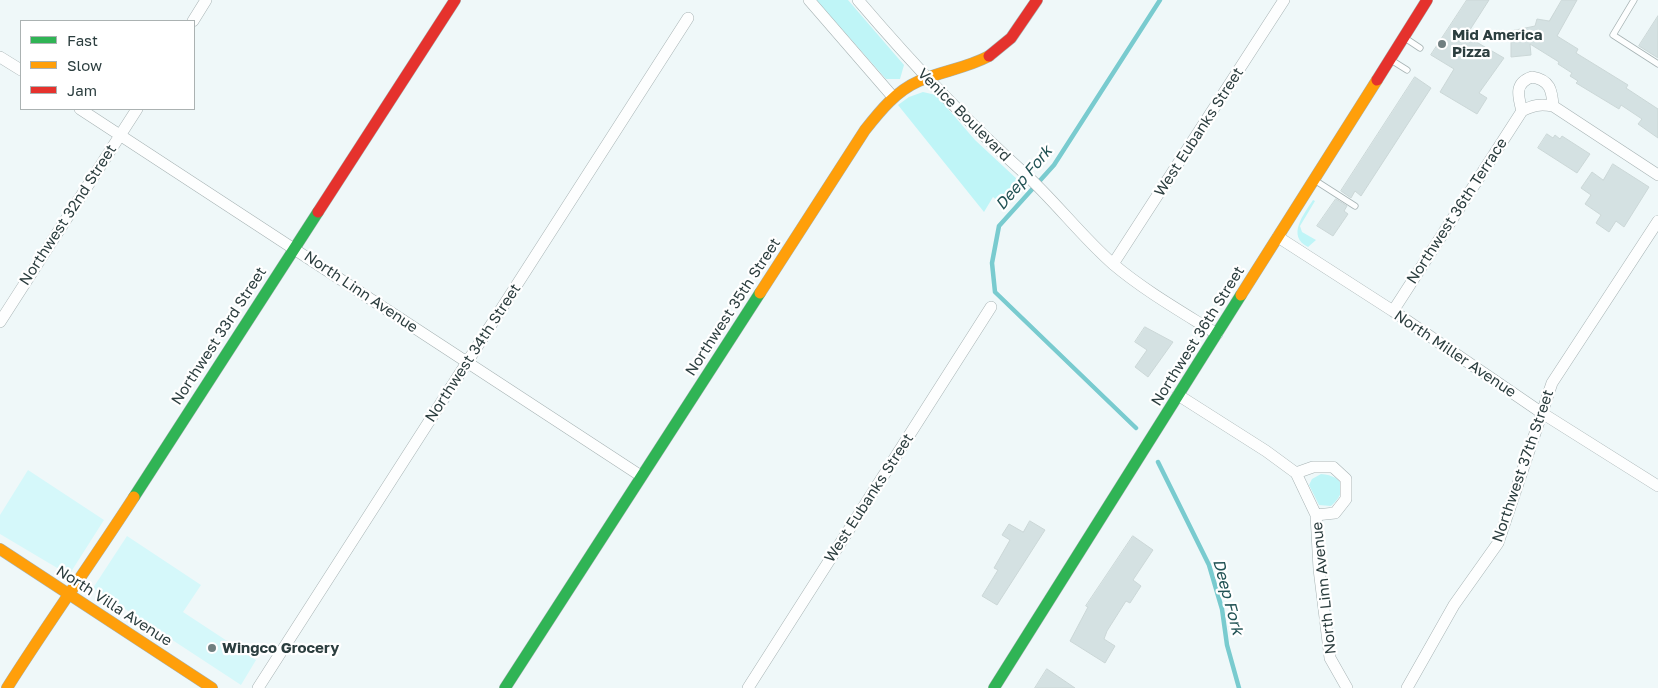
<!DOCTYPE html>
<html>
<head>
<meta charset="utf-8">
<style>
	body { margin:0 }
	#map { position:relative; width:1658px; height:688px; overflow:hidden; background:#eff8f9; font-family:"Golos Text",sans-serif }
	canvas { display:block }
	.legend { position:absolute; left:20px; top:20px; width:175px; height:90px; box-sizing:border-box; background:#fff; border:1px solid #abb2b2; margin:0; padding:6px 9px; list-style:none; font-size:15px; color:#2c3e3f }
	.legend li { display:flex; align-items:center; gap:10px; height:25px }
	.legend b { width:25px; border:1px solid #abb2b2 }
</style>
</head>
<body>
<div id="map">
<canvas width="1658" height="688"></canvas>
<ul class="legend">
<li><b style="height:6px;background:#30b455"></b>Fast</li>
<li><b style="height:6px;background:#ff9f0a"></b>Slow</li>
<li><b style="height:6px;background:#e5322d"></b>Jam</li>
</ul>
</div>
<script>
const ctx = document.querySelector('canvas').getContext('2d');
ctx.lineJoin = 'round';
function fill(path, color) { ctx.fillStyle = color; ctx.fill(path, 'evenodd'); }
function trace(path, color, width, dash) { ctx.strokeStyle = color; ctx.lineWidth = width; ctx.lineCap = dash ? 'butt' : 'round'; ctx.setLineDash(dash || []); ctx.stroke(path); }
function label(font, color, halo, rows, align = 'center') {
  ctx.font = font + ' "Golos Text",sans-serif'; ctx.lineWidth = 4.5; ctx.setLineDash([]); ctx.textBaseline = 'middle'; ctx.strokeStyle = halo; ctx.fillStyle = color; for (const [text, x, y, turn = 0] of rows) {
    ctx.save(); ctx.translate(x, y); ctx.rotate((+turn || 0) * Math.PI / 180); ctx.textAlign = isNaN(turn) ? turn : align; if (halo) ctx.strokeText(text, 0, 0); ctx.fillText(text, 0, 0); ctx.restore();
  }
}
const built = new Path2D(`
	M28,470L104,520L69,575L0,534V515Z
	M127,536L201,585L183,612L256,660L241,685L93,588Z`);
const green = new Path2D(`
	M816,0H848L904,65L900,79H886Z
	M923,92L936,95L975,140L1018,180L998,201L993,197L984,212L898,105L909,97Z
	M1313,200L1315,201L1300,226L1302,232L1316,240L1308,247C1286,236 1304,214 1313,200Z
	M1321,474C1345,476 1348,491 1331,506L1319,505L1309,485L1312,479Z`);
const stream = new Path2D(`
	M1136,428L995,292L992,263L999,226L1054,165L1160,0
	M1158,462L1209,565L1222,609L1227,645L1239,688`);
const building = new Path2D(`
	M1467,0H1489L1466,36L1504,58L1479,93L1487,98L1477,114L1440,92L1454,69L1431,55Z
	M1562,0H1577L1557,36L1578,49L1576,53L1628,85L1626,88L1658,109V138L1638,124L1642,119L1621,105L1619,109L1576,83L1578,81L1570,76L1572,73L1558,64L1559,62L1530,44L1531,55L1511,57V31L1535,26L1537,19L1549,21Z
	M1658,16V58L1639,46Z
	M1415,77L1431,88L1361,196L1355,191L1351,198L1341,191Z
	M1547,134L1553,138L1555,135L1560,139L1562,136L1590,154L1577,173L1538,148Z
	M1613,164L1649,187L1624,227L1616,221L1609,232L1596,223L1601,215L1585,204L1591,195L1581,188L1592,172L1603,180Z
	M1336,199L1347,206L1344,211L1348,214L1333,236L1317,226Z
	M1145,327L1173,342L1148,377L1135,367L1147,350L1135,342Z
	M1030,521L1045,530L997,605L982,596L998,570L994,568L1010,540L1002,535L1009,524L1023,532Z
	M1133,536L1153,550L1133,580L1141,586L1130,603L1126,601L1107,631L1104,639L1115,646L1105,663L1070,641L1088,607L1086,606Z
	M1047,669L1075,688H1035Z`);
const lane = new Path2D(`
	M1634,0L1613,35L1658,64
	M1405,38L1420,48
	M1391,60L1407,70
	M1316,181L1355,206`);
const street = new Path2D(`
	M809,0L893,97
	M858,0C910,61 964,119 1023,172C1055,201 1081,236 1113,264C1145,291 1182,312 1217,334
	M193,21L206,0
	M0,57L21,70
	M80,109L641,476
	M1522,111C1518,96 1514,83 1532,77C1550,80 1552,90 1553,106
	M1278,237L1393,311L1542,413L1658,486
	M1113,264L1284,0
	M1393,311L1522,111C1533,105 1540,104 1553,106L1658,175
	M0,322L137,109
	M1178,395L1266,451L1296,473L1316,515L1319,569L1330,658L1347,688
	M1296,473L1313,467H1333L1346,479V499L1335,513L1316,515
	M258,688L688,18
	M748,688L991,307
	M1407,688L1454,605L1498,543L1552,383L1658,221`);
const fast = new Path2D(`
	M134,497L318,212
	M505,688L760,293
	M994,688L1241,295`);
const slow = new Path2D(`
	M760,293L865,130C880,111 896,91 919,81C942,71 967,68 989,56
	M1241,295L1377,80
	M0,549L212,688
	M7,688C48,623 92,562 134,497`);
const jam = new Path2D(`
	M989,56L1011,38L1037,0
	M1377,80L1427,0
	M318,212L455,0`);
const markers = [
	[1442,44,5,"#707f80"],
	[212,648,5,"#707f80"]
];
const poiNames = [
	["Mid America",1452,35],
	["Pizza",1452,52],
	["Wingco Grocery",222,648]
];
const streetNames = [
	["Venice Boulevard",964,115,45],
	["West Eubanks Street",1199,132,-57],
	["Northwest 36th Terrace",1457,211,-57],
	["Northwest 32nd Street",68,215,-57],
	["North Linn Avenue",361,292,34],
	["Northwest 35th Street",733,307,-57],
	["Northwest 33rd Street",219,336,-57],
	["Northwest 36th Street",1198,336,-58],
	["Northwest 34th Street",473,353,-57],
	["North Miller Avenue",1455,354,34],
	["Northwest 37th Street",1523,466,-71],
	["West Eubanks Street",869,498,-57],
	["North Linn Avenue",1324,588,-96],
	["North Villa Avenue",114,606,33]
];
const waterNames = [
	["Deep Fork",1024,178,-50],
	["Deep Fork",1228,597,75]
];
fill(built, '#d5f8fa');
fill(green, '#bff5f7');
trace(stream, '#79cbcf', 4.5);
fill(building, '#d4e1e2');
trace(building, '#cbd7d7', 1);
trace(lane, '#a6b2b3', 7);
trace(street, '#a6b2b3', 12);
trace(fast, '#a6b2b3', 12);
trace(slow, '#a6b2b3', 12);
trace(jam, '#a6b2b3', 12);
trace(lane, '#fdfefe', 5.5);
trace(street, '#fdfefe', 11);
trace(fast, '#30b455', 11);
trace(slow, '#ff9f0a', 11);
trace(jam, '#e5322d', 11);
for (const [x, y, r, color] of markers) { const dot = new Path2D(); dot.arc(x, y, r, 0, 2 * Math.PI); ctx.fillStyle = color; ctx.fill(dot); trace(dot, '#fff', 2); }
label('bold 15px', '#2c3e3f', '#fff', poiNames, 'left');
label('15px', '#2c3e3f', '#fff', streetNames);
label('italic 16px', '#225355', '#fff', waterNames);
</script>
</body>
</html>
